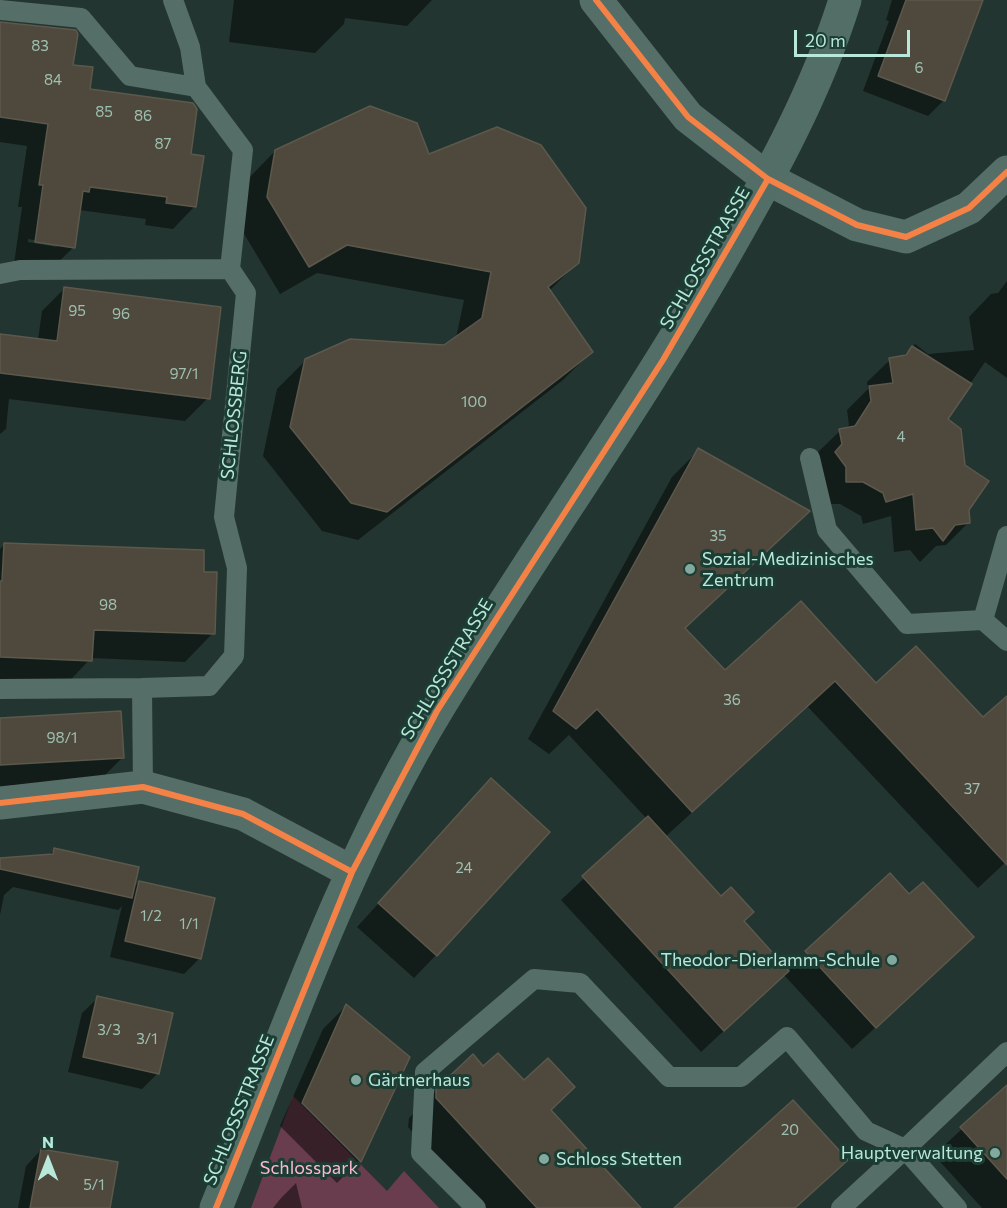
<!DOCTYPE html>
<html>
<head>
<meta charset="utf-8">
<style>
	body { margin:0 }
	#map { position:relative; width:1007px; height:1208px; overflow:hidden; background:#233530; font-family:Commissioner,sans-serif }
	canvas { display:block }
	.north { position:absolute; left:18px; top:1130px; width:60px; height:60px; -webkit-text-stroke:4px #1b3d34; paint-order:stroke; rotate:0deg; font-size:16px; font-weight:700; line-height:24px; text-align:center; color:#b7e8da }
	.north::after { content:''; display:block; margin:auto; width:21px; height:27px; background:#b7e8da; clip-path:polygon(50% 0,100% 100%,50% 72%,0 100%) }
	.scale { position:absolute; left:794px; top:30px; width:116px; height:27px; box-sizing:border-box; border:3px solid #b7e8da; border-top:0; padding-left:8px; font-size:18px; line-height:21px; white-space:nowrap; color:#b7e8da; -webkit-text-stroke:4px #1b3d34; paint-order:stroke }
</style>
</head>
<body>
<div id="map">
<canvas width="1007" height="1208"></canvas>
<div class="north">N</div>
<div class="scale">20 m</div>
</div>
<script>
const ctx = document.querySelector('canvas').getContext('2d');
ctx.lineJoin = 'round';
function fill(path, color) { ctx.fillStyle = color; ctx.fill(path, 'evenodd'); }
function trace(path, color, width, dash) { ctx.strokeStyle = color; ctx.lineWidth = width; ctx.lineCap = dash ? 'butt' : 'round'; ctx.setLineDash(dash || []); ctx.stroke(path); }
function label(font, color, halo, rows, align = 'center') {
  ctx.font = font + ' Commissioner,sans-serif'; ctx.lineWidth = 6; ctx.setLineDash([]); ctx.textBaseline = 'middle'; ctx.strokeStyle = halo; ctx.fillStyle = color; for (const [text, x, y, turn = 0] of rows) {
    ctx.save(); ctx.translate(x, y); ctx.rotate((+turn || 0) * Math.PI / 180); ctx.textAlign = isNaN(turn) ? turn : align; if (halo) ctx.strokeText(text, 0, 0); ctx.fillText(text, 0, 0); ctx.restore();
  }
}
const green = new Path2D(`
	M293,1096L387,1191L404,1171L439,1208H251Z`);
const shadow = new Path2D(`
	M234,0H432L407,26L345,18L344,24L315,53L229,42Z
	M892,0H983L944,100L928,116L863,91L889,21L886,20Z
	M0,24L72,66L89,90L189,155L195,206L173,229L145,225L146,219L79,210L74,247L51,269L14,264L22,207H18L27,146L0,142ZM28,239L57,244V247L28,242Z
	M275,151L428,156L578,262L549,291L591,352L563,380L358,540L322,531L263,456L277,389L306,360L444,346L456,338L464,300L317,273L280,294L240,227L247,180Z
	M1007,281V378L985,362L946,419L968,523L946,545L936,546L920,562L910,550L894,552L891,516L863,524L861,516L840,504H824L817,453L840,431L846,429L849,425L847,410L868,389L867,382L890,360L901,358L915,344L928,354L974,350L969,317L991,294L998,293Z
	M64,289L208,398L185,421L9,399L6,429L0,434V336L38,340L42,311Z
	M699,450L684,629L725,672L800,603L876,685L983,719L1007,715V861L978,888L808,707L665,837L788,971L890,875L949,960L852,1049L784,975L701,1052L561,900L647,819L569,735L549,754L528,739L672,477Z
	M4,545L202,573L213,633L185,662L91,658L63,688L0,686V549Z
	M0,720L123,757L100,780L0,786Z
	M491,780L436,955L414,978L357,927Z
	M54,850L132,889L139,882L200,958L184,974L110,957L122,906L118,910L13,887L4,895L0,915V859L48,856Z
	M98,998L158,1073L142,1089L68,1072L82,1013Z
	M346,1006L408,1057L359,1161L337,1183L280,1126L323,1029Z
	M483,1068L550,1111L639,1208H482L408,1127L409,1118L437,1090Z
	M1007,1087V1208H982L934,1155Z
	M41,1150L108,1208H18L26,1166Z
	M296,1183L302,1208H273L281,1198Z`);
const building = new Path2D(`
	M906,0H983L945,101L878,76Z
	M0,22L76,30L78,34L73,65L93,67L90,89L193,103L197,109L191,154L204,156L196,207L166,203L167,197L90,187L89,192L83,191L75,248L35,242L43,185H39L48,124L0,117Z
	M370,106L417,123L429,154L497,127L541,145L586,208L579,263L548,287L593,352L387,512L351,503L290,427L305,359L350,339L444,345L482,318L491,272L347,245L309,267L267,197L275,150Z
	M64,287L221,307L210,399L0,373V334L57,341Z
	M912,346L972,384L948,419L961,429L965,465L989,481L969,510L970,523L955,525L943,541L933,528L916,530L913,494L886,502L883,493L863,482H846V467L835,452L842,444L839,429L855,426L871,401L869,386L893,383L889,358L906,355Z
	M698,448L810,511L685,628L725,670L801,601L876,683L916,646L983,717L1007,696V865L835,681L692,812L597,709L576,729L553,711Z
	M4,543L204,550V572H217L215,634L94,630L92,661L0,657V581H2Z
	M121,711L124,758L0,765V718Z
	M491,778L550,832L437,956L378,903Z
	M648,816L721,896L731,887L754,912L744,921L789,971L724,1031L582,876Z
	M54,848L139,867L132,898L0,869V858L53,854Z
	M890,873L909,894L923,882L974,937L876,1028L805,951Z
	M139,881L215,898L201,959L125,941Z
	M97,996L173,1013L159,1074L83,1057Z
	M346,1004L410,1057L361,1162L302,1103Z
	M498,1053L524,1080L548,1058L575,1087L551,1110L641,1208H537L436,1098V1089L473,1054L483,1066Z
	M1007,1085V1179L960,1127Z
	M793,1100L848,1160L795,1208H674Z
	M41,1149L118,1162L110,1208H30Z`);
const lane = new Path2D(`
	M173,0L190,47L196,87
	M0,10L81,18L130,76L196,87L243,150L230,269L246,293L224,517L237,568L234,656L209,686L142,688
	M0,274L20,270L230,269
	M810,458L827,530L907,624L983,620L1007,641
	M983,620L1007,536
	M0,689L142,688L143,787
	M476,1208L421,1153L425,1072L534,979L580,983L669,1077H741L787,1037L866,1131L905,1149L1007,1052
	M841,1208L905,1149L957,1208`);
const street = new Path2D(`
	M596,0L688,117L768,179L857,225L906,237L969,208L1007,172
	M0,803L143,787L243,814L352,872`);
const secondary = new Path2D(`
	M216,1208C284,1039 344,863 439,707C532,554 636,409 725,254C772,172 817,90 845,0`);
const cycleway = new Path2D(`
	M596,0L688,117L768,179L857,225L906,237L969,208L1007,172
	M0,803L143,787L243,814L352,872
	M216,1208L352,872L437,711L663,360L768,179`);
const markers = [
	[690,569,6,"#83a99e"],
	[892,960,6,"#83a99e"],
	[356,1080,6,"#83a99e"],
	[995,1153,6,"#83a99e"],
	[544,1159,6,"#83a99e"]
];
const numberNames = [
	["83",40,46],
	["6",919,68],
	["84",53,80],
	["85",104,112],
	["86",143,116],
	["87",163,144],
	["95",77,311],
	["96",121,314],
	["97/1",184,374],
	["100",474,402],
	["4",901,437],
	["35",718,536],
	["98",108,605],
	["36",732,700],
	["98/1",62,738],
	["37",972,789],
	["24",464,868],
	["1/2",151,916],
	["1/1",189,924],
	["3/3",109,1030],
	["3/1",147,1039],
	["20",790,1130],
	["5/1",94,1185]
];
const streetNames = [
	["SCHLOSSSTRASSE",705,258,-60],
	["SCHLOSSBERG",234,415,-84],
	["SCHLOSSSTRASSE",447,669,-59],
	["SCHLOSSSTRASSE",239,1110,-68]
];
const poiNames = [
	["Sozial-Medizinisches",702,559],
	["Zentrum",702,580],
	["Theodor-Dierlamm-Schule",880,960,"right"],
	["Gärtnerhaus",368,1080],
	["Hauptverwaltung",983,1153,"right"],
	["Schloss Stetten",556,1159]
];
const parkNames = [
	["Schlosspark",309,1168]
];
fill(green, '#693d4e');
fill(shadow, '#0007');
fill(building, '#4e493c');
trace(building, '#5d584c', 1.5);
trace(lane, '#556e67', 20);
trace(street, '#556e67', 33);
trace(secondary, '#526e67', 33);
trace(cycleway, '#f48246', 6);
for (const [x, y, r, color] of markers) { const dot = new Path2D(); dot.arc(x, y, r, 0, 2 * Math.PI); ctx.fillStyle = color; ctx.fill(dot); trace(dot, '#1b3d34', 2); }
label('15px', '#9dc0b2', null, numberNames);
label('18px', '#b7e8da', '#1b3d34', streetNames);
label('18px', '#b7e8da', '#1b3d34', poiNames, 'left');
label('18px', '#feb8d1', '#1b3d34', parkNames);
</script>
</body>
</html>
